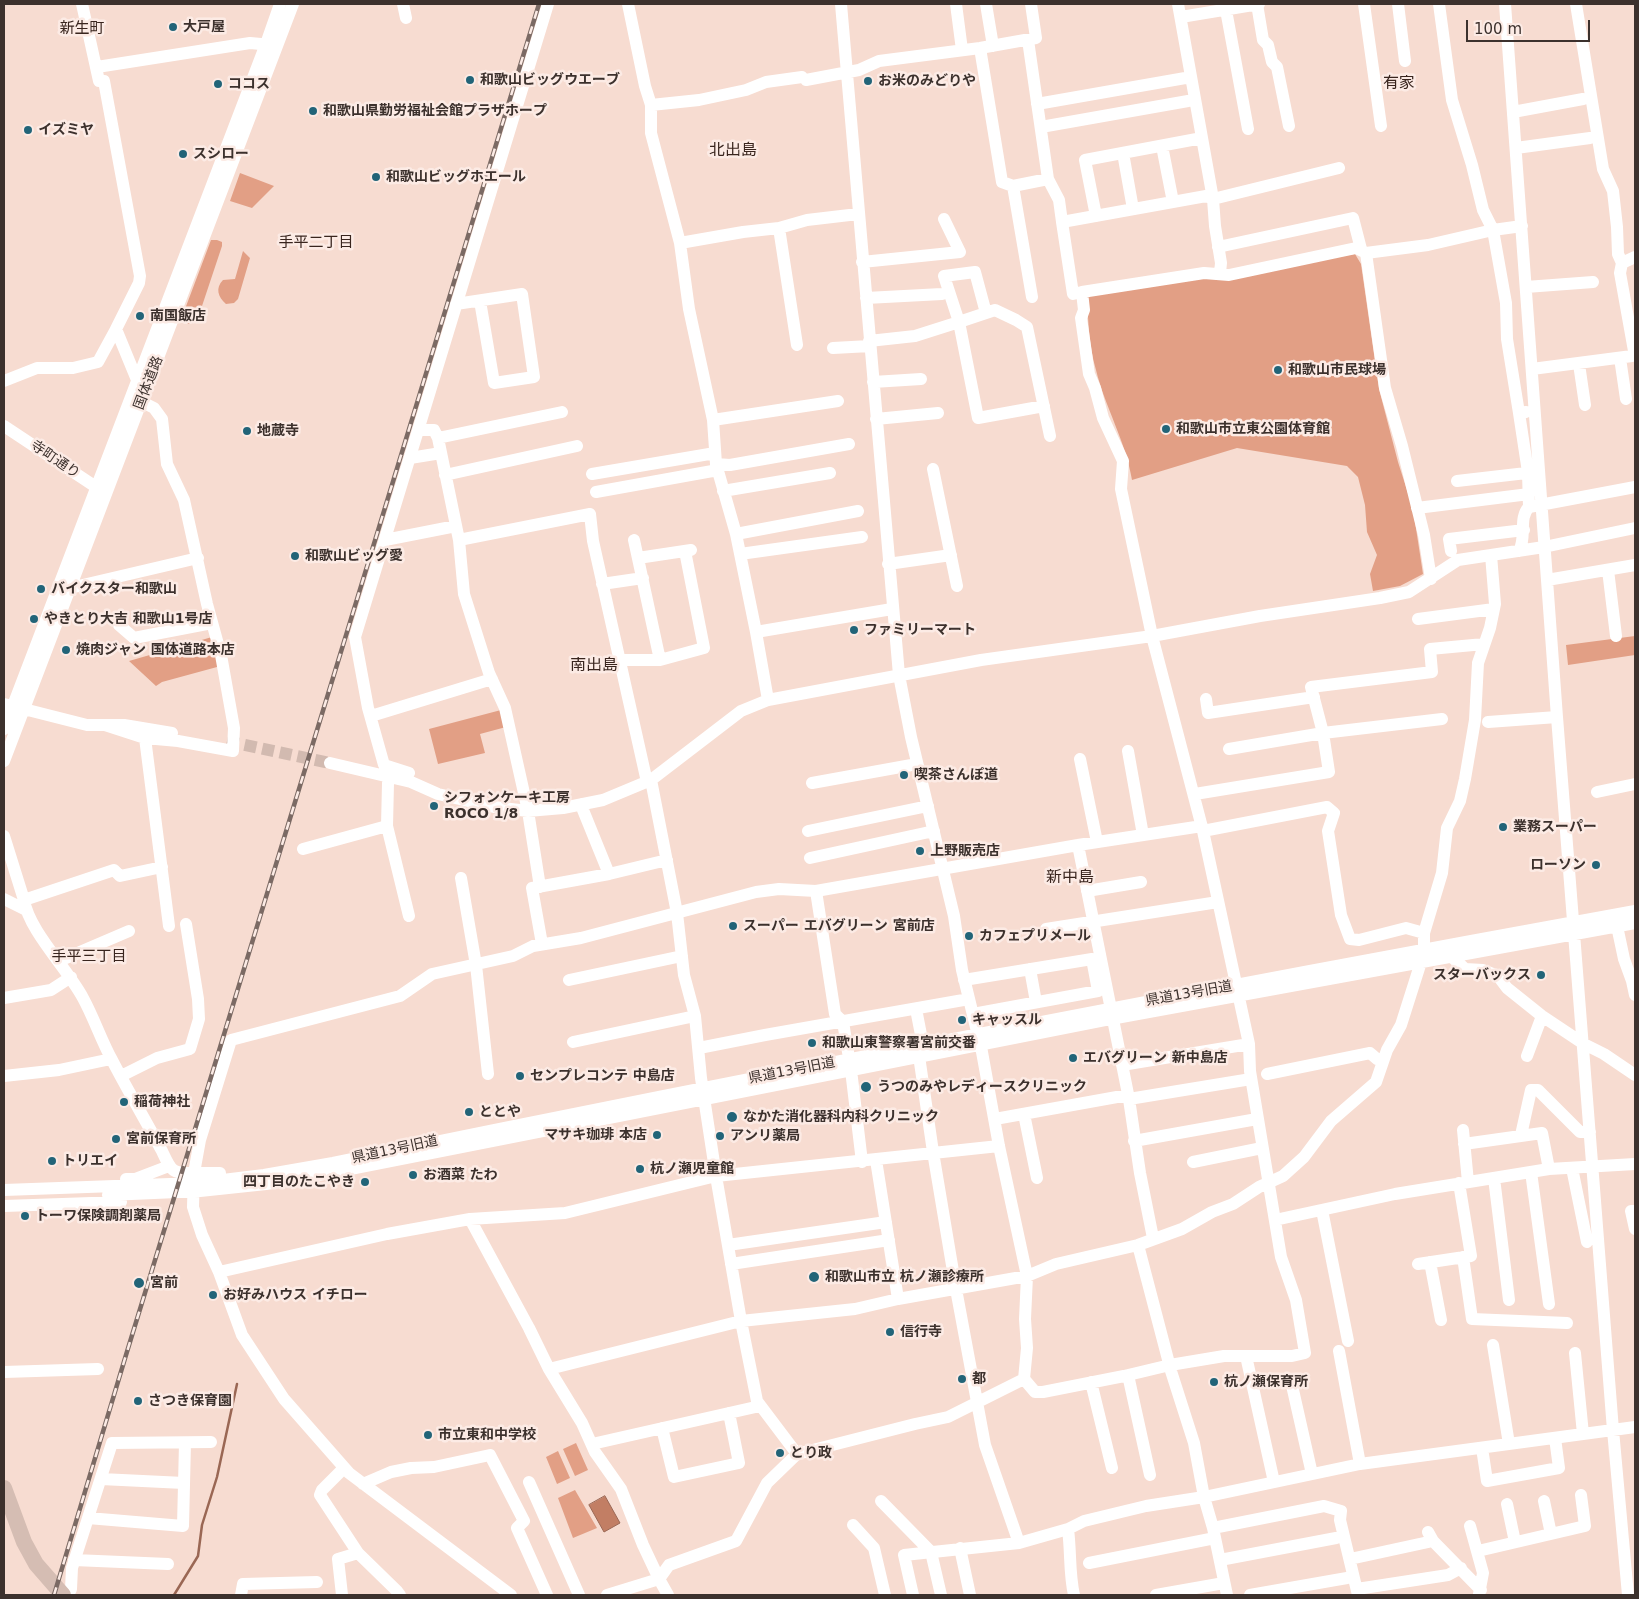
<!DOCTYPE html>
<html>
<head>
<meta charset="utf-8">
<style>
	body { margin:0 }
	#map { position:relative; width:1639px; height:1599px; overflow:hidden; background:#f7dcd1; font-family:"DejaVu Sans",sans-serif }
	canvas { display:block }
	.frame { position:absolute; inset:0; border:5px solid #3c312d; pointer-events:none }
	.scale { position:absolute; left:1466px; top:20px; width:124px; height:22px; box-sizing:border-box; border:2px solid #3c312d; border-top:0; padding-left:6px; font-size:15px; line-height:18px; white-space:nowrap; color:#3c312d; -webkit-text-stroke:4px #fcebe5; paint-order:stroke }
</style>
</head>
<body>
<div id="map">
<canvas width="1639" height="1599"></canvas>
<div class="frame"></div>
<div class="scale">100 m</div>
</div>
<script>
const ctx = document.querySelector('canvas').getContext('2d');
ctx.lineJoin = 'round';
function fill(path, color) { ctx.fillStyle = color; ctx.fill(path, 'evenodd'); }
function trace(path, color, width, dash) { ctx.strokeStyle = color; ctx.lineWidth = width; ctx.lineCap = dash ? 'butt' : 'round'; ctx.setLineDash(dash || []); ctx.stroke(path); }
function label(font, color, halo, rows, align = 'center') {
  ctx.font = font + ' "DejaVu Sans","Noto Sans JP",sans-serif'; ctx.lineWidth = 5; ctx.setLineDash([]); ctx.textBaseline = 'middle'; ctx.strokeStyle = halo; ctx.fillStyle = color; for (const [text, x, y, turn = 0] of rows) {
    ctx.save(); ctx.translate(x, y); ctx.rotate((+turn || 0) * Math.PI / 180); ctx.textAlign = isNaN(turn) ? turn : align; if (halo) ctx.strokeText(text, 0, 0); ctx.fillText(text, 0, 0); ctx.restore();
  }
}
const green = new Path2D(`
	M240,173L274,186L252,208L230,201Z
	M211,240H217L222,242V246L201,309L195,321L188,324L184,321L182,317Z
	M243,251L250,258L238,299L234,303L226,304C218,297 215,288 223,280L235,279Z
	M1355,254L1361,264L1379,389L1398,462L1413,509L1423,574L1400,586L1373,591L1370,574L1377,555L1367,532L1365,505L1358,477L1347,466L1237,448L1132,480C1126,442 1105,407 1096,370C1089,346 1088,320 1087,296Z
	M1635,636V655L1568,665L1566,645Z
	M212,637L220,664L217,667L162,682L156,686L129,661Z
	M501,710L506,727L480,734L485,753L438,764L429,729Z
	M576,1443L588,1470L575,1476L563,1449Z
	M558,1451L570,1478L557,1484L546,1457Z
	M575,1490L597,1528L573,1538L558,1498Z`);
const water = new Path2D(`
	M605,1496L620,1523L604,1532L589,1505Z`);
const stream = new Path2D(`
	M174,1595L198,1556L202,1525L217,1477L237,1384`);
const minorTunnel = new Path2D(`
	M227,741L330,763`);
const minor = new Path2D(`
	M82,4L99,81H104L140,276L139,283L116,329L137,380L141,382
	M403,4L406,18
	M628,4L645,86L651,105V133L680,243L689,309L713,420L716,464L736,534L756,632
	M956,4L962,50
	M986,4L993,46
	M1178,4L1213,199L1215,226L1221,263L1220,273
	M1257,4L1263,40L1268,45L1272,62L1277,67L1289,126
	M1364,4L1381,126
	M1398,4L1405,61
	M1439,4L1452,100L1472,165L1483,210L1493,230L1506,303L1507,339L1519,413
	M1505,4L1557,717L1613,1430L1628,1595
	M1226,10L1248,129
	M1181,17L1259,4
	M1028,40L1048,179L1059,200L1062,222L1206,196L1213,199L1339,168
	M980,48L1002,182L1013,186
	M97,67L250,43L272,45
	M806,80L859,70L879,61L980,48L1036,38L1031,4
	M1037,104L1191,77
	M651,105L699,100L746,90L766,82L802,77
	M1513,112L1583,99
	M1041,127L1188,101
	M1162,146L1173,202
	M1516,148L1590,138
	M1123,153L1133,209
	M1096,216L1085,160L1202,138
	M779,228L797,345
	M680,243L743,232L779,228L807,220L858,214
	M1218,247L1353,218L1361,249
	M1366,253L1385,388L1402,446L1424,535L1431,579
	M862,262L960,252L944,219
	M1622,263L1635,257
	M1526,287L1593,282
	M1082,292L1204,273L1229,275L1356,248L1366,253L1428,245L1493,230L1522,226
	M1032,297L1013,186L1048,179
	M866,298L942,294
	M456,304L522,294L534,377L494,383L480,301
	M986,313L975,272L944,276L959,322L995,310L1016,320L1027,327L1050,436
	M869,341L915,336L959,322L978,418L1044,406
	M833,348L870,346
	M1620,358L1626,399
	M1579,364L1585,405
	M1532,369L1632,356L1634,351L1620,273L1622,263L1618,254L1617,227L1613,191L1603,169L1576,4
	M4,381L37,368H73L98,362L116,329
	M873,382L921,379
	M142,402L154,408L162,419L167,464L184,500L207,604L221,655L234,728L233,751L178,741L145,738
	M1526,412L1519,413L1528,472L1529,507L1635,487
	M876,419L938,413
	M713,420L838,401
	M4,426L102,491
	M418,430H434L438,438L562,412
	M438,438L459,540L464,594L489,673L505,708L528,811L540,887
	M410,458L441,453
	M716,464L730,465L849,444
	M933,469L957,586
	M592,474L715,453
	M445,475L577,446
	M1457,481L1535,472
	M723,491L830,473
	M596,492L718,470
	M1417,508L1529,494
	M736,534L858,511
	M385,540L456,526
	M459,540L590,514L593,541L647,782
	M634,540L660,660
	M1451,551L1449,539L1524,530
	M1519,551C1527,537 1518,518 1529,507
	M740,554L862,537
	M638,558L691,550
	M888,564L951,555
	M1608,570L1616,636
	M1547,580L1635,565
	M602,584L643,578
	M70,588L198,558
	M1418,619L1494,609
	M119,625L134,638L212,623
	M620,660H660L704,648L685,551
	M1206,699L1208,713L1314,697
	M768,700L756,632L892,609
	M4,704L87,725H124L172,733
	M371,716L492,679
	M1488,722L1557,717
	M105,725L145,738L169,926
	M4,729L266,44L280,4
	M1229,749L1323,733L1442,719
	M1128,751L1143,835
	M1080,759L1097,842
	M4,761L293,4
	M330,763L411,782L438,794L494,807L528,811L563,808L603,800L651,780L741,711L768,700L981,660L1152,636L1260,616L1380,598L1409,592L1458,560L1544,547L1635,528
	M409,773L384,765L368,708L355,637L548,4
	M651,780L677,913L684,975L695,1016L701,1078L716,1176L741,1321L757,1401L797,1454
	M812,783L917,764
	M1597,792L1635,784
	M1195,794L1329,772L1323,733L1311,687L1432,672L1430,649L1484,644
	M582,804L583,810L609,874L667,860
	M387,826L409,916
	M808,831L928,806
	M1203,831L1327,807L1334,813L1328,831L1341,915L1350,939L1359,940L1406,928L1424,933
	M4,836L24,900L114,870L120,876L162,867
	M1078,845L1129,1099L1140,1173L1153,1238
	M303,849L387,826L388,783
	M810,858L934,831
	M461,878L476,965L488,1074
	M816,891L835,1014L843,1022L851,1070L862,1162
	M1087,891L1141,882
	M4,899L26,910
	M24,900C29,931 67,968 83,998C94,1018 101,1040 112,1060C128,1091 146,1121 162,1151C171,1170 171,1174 194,1173L193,1207L202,1235L219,1272L242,1335L284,1399L349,1473L511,1595
	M1617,926L1624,959L1632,981L1635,995
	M1046,929L1218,902
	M542,944L532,888L609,874
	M1451,956L1465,969L1483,970L1498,976L1507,988L1542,1016L1584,1044L1604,1054L1635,1075
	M59,961L129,931
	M1030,969L1036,1002
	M569,980L682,956
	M964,980L1092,959L1098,991L973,1014
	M4,998L51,990L71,977
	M916,1009L923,1045
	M573,1042L695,1016
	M699,1048L765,1035L969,999
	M918,1049L933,1152L956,1289L985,1445L1019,1543
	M1527,1056L1542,1016
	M1122,1065L1249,1044
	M1267,1074L1370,1053L1377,1059L1383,1061
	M4,1076L59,1070L111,1059
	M121,1076L157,1058L190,1049L199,1019L198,999L186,924
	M1129,1099L1251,1079
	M1024,1114L1037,1178
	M995,1119L1128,1095
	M1463,1130L1468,1182
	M1521,1135L1531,1090H1538L1580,1132H1590
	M1134,1141L1257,1119
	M1464,1144L1542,1133L1549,1169
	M876,1160L898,1299
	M1193,1162L1262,1148
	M1572,1168L1587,1242
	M1531,1172L1549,1304
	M220,1173H194L200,1140L231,1040L400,996L432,974L513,956L533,946L581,938L756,892L779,889L816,891L1078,845L1202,826
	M1494,1178L1509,1300
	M126,1179H135L169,1166
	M4,1190L198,1183L264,1175L333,1163C766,1074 1200,990 1635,911
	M108,1195L200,1191L266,1184L335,1172L1105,1020L1635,923
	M4,1206L121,1202
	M1322,1210L1348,1341
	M1635,1211H1631L1635,1229
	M470,1219L529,1328L549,1369L582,1423L595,1452L621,1489L643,1545L659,1579L668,1595
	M1275,1220L1395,1194L1549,1169L1635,1164
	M728,1245L886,1222
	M1138,1245L1171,1371L1194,1443L1204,1497L1213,1528L1227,1595
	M1463,1257L1472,1319L1567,1323
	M1430,1262L1441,1320
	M731,1264L889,1240
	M1418,1264L1471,1256L1459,1183
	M219,1272L387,1234L470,1219L565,1213L716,1176L999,1146
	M1493,1345L1509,1444
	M1339,1351L1360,1464
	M1575,1353L1583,1434
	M1246,1356L1274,1482
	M549,1369L741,1321L855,1309L898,1299L1027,1276L1056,1264L1138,1245L1182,1229L1212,1212L1233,1204L1259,1187L1283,1176L1304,1157L1331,1121L1376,1082L1387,1050L1401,1025L1421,962L1424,950V933L1442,873L1447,828L1460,801L1465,779L1475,720L1478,663L1490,628L1495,604L1491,555
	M4,1372L98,1369
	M1128,1375L1150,1475
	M1024,1379L1035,1392H1043L1124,1376L1170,1365L1224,1356H1292L1305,1353L1296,1300L1281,1257L1250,1071L1249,1044L1203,831L1152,636L1121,489L1123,461L1103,418L1095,388L1089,374L1081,318L1084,310L1082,292L1073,294L1062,222
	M1291,1381L1312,1474
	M1091,1382L1112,1468
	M662,1428L674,1477L739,1463L729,1413
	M592,1444L760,1406
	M1482,1448L1487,1481L1559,1468L1555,1438
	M344,1468L322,1490L320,1495L358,1553L397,1591L400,1595
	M101,1479L184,1483
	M529,1482L579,1595
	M363,1484L391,1472L411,1468L434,1467L490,1455L524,1521L517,1528L547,1595
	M881,1501L931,1552L941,1595
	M1544,1501L1551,1534
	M1507,1504L1515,1542
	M88,1518L183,1526L185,1443
	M853,1525L874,1548L885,1595
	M1470,1526L1483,1573L1479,1594
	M1213,1528L1324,1506L1341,1511L1340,1520L1358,1595
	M1068,1529C1071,1552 1069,1573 1074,1595
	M1428,1532L1433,1541L1481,1590
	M960,1548L970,1595
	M1478,1551L1585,1526L1581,1495
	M1350,1559L1433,1541
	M74,1560L168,1564
	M1220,1560L1336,1538
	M1089,1563L1215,1538
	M1357,1589L1448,1575L1461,1568
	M68,1595L71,1589L72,1568L112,1443L211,1442
	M241,1595L243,1584L317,1582
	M342,1595L338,1559L358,1553
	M607,1595L659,1579L669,1565L736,1541L767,1483L797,1454L915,1424L948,1417L1024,1379L1027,1348L1025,1319L1027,1276L999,1146L982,1052L962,970L954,916L911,737L899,675L841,4
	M913,1595L904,1555L1019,1543L1068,1529L1084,1521L1146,1506L1204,1497L1360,1464L1635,1427
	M1156,1595L1224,1583
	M1250,1595L1347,1578`);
const major = new Path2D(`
	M4,1488L24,1542L36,1564L63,1595`);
const rail = new Path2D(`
	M54,1595L126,1355L539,4`);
const markers = [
	[173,27,5,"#226478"],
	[470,80,5,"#226478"],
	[868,81,5,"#226478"],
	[218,84,5,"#226478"],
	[313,111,5,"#226478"],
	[28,130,5,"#226478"],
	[183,154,5,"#226478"],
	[376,177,5,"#226478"],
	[140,316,5,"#226478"],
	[1278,370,5,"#226478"],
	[1166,429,5,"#226478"],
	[247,431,5,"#226478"],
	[295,556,5,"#226478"],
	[41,589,5,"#226478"],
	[34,619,5,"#226478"],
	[854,630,5,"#226478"],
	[66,650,5,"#226478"],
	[904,775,5,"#226478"],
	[434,806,5,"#226478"],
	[1503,827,5,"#226478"],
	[920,851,5,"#226478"],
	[1596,865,5,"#226478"],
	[733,926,5,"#226478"],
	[969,936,5,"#226478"],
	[1541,975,5,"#226478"],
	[962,1020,5,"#226478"],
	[812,1043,5,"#226478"],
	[1073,1058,5,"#226478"],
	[520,1076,5,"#226478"],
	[866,1087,6,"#226478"],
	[124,1102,5,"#226478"],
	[469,1112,5,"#226478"],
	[732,1117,6,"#226478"],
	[657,1135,5,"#226478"],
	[720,1136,5,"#226478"],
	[116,1139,5,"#226478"],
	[52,1161,5,"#226478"],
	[640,1169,5,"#226478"],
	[413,1175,5,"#226478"],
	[365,1182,5,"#226478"],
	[25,1216,5,"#226478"],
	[814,1277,6,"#226478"],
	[139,1283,6,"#226478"],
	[213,1295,5,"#226478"],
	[890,1332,5,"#226478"],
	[962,1379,5,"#226478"],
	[1214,1382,5,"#226478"],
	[138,1401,5,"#226478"],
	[428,1435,5,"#226478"],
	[780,1453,5,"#226478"]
];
const poiNames = [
	["大戸屋",183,27],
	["和歌山ビッグウエーブ",480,80],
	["お米のみどりや",878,81],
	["ココス",228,84],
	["和歌山県勤労福祉会館プラザホープ",323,111],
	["イズミヤ",38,130],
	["スシロー",193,154],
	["和歌山ビッグホエール",386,177],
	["南国飯店",150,316],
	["和歌山市民球場",1288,370],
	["和歌山市立東公園体育館",1176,429],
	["地蔵寺",257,431],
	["和歌山ビッグ愛",305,556],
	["バイクスター和歌山",51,589],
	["やきとり大吉 和歌山1号店",44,619],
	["ファミリーマート",864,630],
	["焼肉ジャン 国体道路本店",76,650],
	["喫茶さんぽ道",914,775],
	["シフォンケーキ工房",444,798],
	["ROCO 1/8",444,814],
	["業務スーパー",1513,827],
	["上野販売店",930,851],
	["ローソン",1586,865,"right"],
	["スーパー エバグリーン 宮前店",743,926],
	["カフェプリメール",979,936],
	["スターバックス",1531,975,"right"],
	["キャッスル",972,1020],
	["和歌山東警察署宮前交番",822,1043],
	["エバグリーン 新中島店",1083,1058],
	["センプレコンテ 中島店",530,1076],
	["うつのみやレディースクリニック",877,1087],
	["稲荷神社",134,1102],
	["ととや",479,1112],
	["なかた消化器科内科クリニック",743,1117],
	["マサキ珈琲 本店",647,1135,"right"],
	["アンリ薬局",730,1136],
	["宮前保育所",126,1139],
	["トリエイ",62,1161],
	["杭ノ瀬児童館",650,1169],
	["お酒菜 たわ",423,1175],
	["四丁目のたこやき",355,1182,"right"],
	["トーワ保険調剤薬局",35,1216],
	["和歌山市立 杭ノ瀬診療所",825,1277],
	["宮前",150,1283],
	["お好みハウス イチロー",223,1295],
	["信行寺",900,1332],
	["都",972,1379],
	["杭ノ瀬保育所",1224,1382],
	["さつき保育園",148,1401],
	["市立東和中学校",438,1435],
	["とり政",790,1453]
];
const streetNames = [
	["国体道路",149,383,-69],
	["寺町通り",55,460,34],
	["県道13号旧道",1189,994,-10],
	["県道13号旧道",792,1071,-11],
	["県道13号旧道",395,1150,-12]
];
const neighbourhoodNames = [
	["新生町",82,29],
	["手平二丁目",316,243],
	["手平三丁目",89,957]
];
const quarterNames = [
	["有家",1399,84],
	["北出島",733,151],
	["南出島",594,666],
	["新中島",1070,878]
];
fill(green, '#e29f85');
fill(water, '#c27e64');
trace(water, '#9a6754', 1);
trace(stream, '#9a6754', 2.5);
trace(minorTunnel, '#d2bab0', 12, [12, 6]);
trace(minor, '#fff', 12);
trace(major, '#d5bdb3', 16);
trace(rail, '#7b6a64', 4.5);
trace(rail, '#fcebe5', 2.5, [8]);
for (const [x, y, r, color] of markers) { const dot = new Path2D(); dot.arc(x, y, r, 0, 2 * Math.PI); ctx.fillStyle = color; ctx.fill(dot); trace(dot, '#fcebe5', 2); }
label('bold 14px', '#3c312d', '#fcebe5', poiNames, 'left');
label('14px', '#3c312d', '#fcebe5', streetNames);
label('15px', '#39251e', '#fcebe5', neighbourhoodNames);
label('16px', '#39251e', '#fcebe5', quarterNames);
</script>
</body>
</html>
